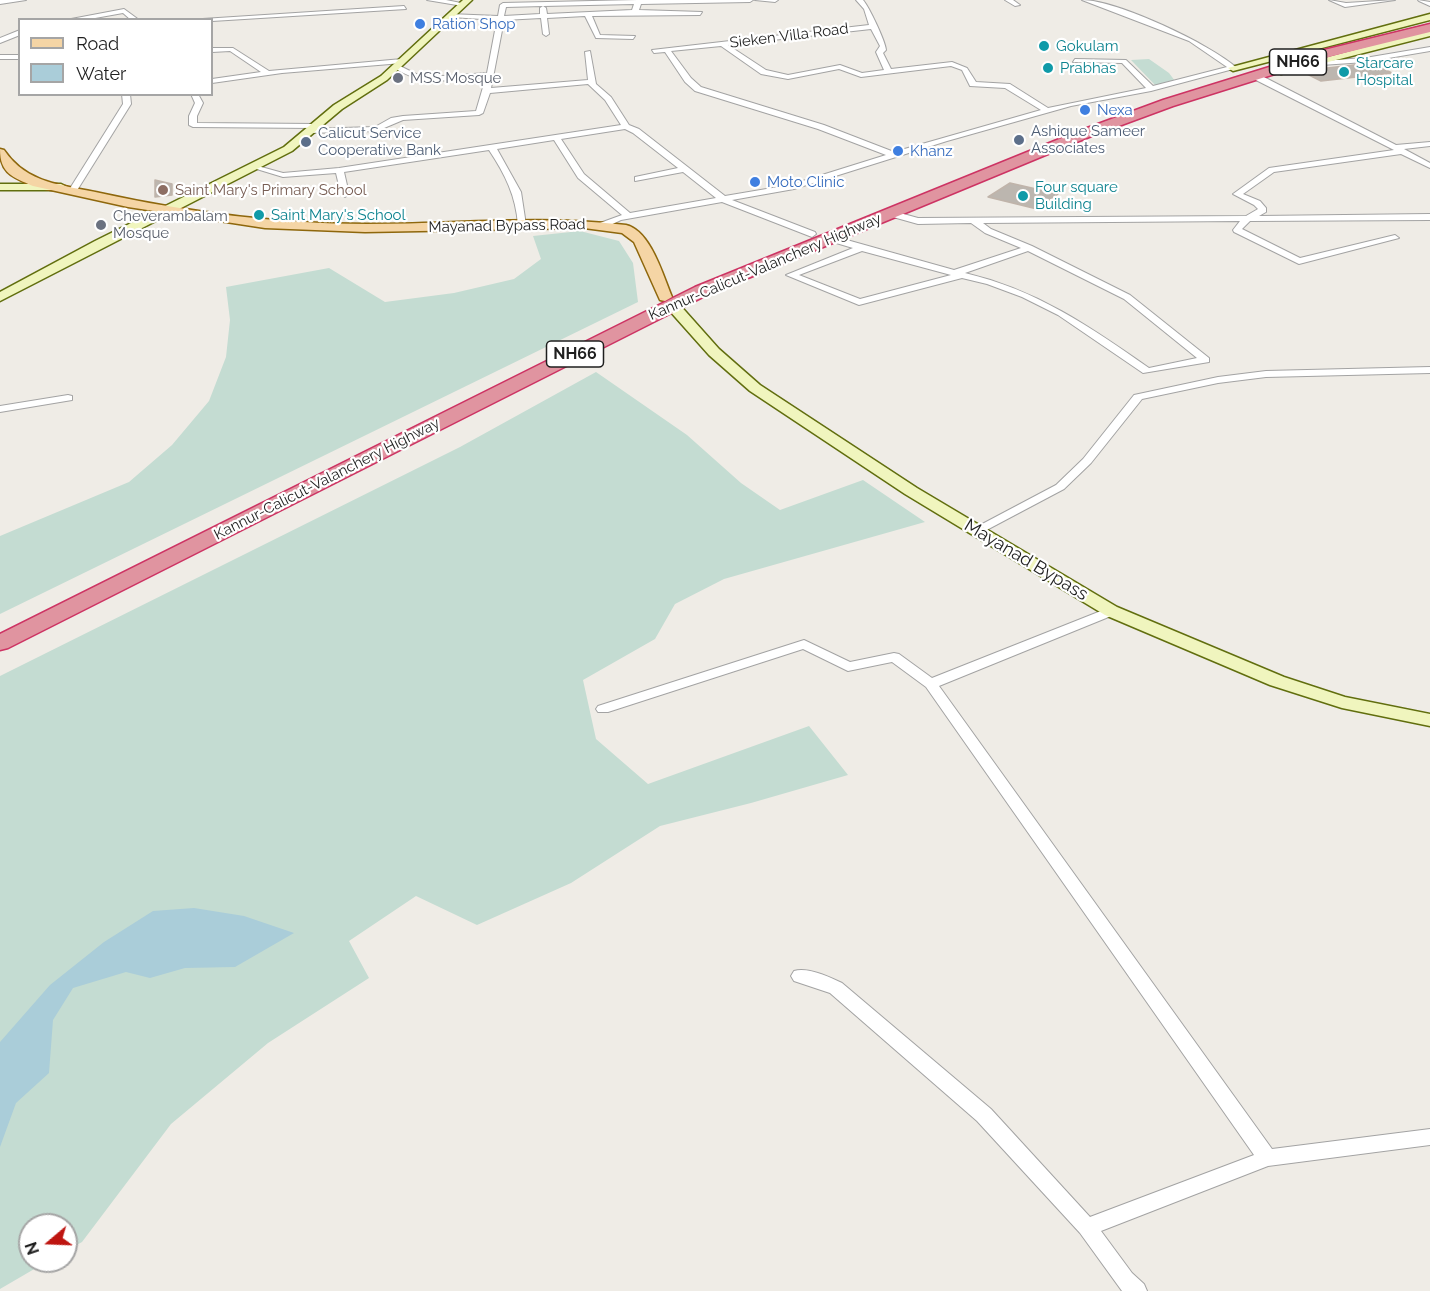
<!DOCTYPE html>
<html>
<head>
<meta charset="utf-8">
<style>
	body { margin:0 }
	#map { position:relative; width:1430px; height:1291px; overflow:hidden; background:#efece6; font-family:Raleway,sans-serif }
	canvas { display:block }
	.legend { position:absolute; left:18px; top:18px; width:195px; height:78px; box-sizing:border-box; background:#fff; border:2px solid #a5a5a5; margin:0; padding:8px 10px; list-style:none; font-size:18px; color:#1f1f1f }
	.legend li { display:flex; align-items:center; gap:12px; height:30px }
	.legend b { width:30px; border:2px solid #a5a5a5 }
	.north { position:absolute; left:18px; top:1213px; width:60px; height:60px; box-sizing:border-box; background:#fff; border:2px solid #a5a5a5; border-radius:50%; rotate:251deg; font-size:16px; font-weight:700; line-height:24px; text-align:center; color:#1f1f1f }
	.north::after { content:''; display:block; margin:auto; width:21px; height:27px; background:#be1510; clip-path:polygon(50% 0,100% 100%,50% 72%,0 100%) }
</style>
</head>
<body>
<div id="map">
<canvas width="1430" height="1291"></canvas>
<ul class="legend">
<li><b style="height:8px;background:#f5d5a5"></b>Road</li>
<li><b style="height:16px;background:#aacdd9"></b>Water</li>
</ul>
<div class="north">N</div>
</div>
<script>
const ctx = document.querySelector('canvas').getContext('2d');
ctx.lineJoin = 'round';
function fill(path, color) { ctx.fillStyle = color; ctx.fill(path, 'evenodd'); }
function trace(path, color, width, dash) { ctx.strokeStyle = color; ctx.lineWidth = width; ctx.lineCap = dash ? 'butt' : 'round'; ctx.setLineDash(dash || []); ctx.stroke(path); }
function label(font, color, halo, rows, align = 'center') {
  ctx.font = font + ' Raleway,sans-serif'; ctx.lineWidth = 4.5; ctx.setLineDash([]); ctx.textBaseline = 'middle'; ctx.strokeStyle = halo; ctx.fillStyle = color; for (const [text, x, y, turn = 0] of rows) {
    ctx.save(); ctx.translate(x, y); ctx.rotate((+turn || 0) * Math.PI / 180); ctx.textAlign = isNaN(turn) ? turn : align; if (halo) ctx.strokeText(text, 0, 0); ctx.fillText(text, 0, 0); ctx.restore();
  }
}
const wetland = new Path2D(`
	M1149,59L1169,73L1175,81L1155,85L1131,60Z
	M580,231L619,241L633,263L638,302L0,614V536L129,482L172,445L209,401L226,357L230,320L226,287L329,268L385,302L454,293L514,279L541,259L533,236Z
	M596,372L687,435L741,483L780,510L863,480L925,522L724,579L675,604L655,639L583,680L596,739L648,784L809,726L848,775L751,803L660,826L571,883L477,925L416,896L349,941L369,978L268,1043L171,1124L82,1242L66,1251V1225H30V1261H48L0,1289V676L460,447Z`);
const water = new Path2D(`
	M194,908L244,916L294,933L235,967L185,968L150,978L126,972L73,988L53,1020L49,1073L16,1103L0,1147V1042L50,985L104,942L153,911Z`);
const building = new Path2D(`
	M1371,63L1392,73L1321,81L1301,71Z
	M155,180L172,184V195L155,197Z
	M1010,183L1058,194L1037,209L988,197Z`);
const street = new Path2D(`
	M0,0H26L0,4Z
	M427,0H446L466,4L463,6Z
	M638,0H753L750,2L641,4L639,10L702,12L700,15L592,16L600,35L635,36L633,39L596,38L585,16L547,18L549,34L546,36L543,34L541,18L504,20L491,88L588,80L585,52L590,51L596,84L611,97L629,125L639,129L725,196L790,185L886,155L818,129L695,91L685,82L665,52L654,53L652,50L869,25L864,9L856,0H863C869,7 885,40 886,50L883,53L891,69L952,62L967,68L976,82L1010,84L1048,108L1146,88L1122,63L1073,62L1075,59L1126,60L1153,86L1227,67L1189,41L1082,0C1117,0 1210,44 1237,68L1151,91L1071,106L947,141L794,189L732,200L815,232L816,234L812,237L722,202L621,220L606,227H600V223L622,215L578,178L554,140L497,149L521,192L526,225L522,228L518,225C516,196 505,174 489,150L344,172L349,194L345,197L341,194L336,173L283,177L250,167L254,165L283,173L339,168L621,125L605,100L588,84L490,93L483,113L479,115L403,120L377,131L309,133L305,131L309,129L375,127L391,118L403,116L476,111L486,77C454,80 419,87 392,66L398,65L418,75L446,76L487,73L497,20L451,17L449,14L498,16L500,5L503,3ZM634,4L632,10L547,14L546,8L543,6ZM543,6L540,8V14L504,16L506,7ZM871,29L880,46L876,52L884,70L862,73L840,65L788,75L766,70L728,45ZM721,46L761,74L788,79L839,69L861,77L951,66L962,70L970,86L1005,88L1041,110L894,152L824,125L701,87L691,78L671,51ZM625,129L633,133L678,168L635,177V181L683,172L716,198L630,213L584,174L561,139Z
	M755,0H778L775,2Z
	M1005,0H1013L1020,5L1015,6Z
	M1329,0L1346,3L1395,0L1345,7Z
	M1418,0L1430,2V6L1419,1Z
	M404,6L406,9L212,21L187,20Z
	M124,9L139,20H131L123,13L84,20H66Z
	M20,30V35L0,43V38Z
	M1430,47V51L1365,62L1307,66L1303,64L1307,62L1365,58Z
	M212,48H233L269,71L402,59L405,61L402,63L282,73L212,83V79L261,72L230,51L212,52Z
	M0,55H20V59H0Z
	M1250,73H1256L1396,145L1430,142V146L1404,149L1430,163V168L1401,154L1274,172L1243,194L1260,201L1266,208V212L1259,216L1430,214V220L1250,221L1242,229L1300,258L1395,235L1399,238L1299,264L1234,232L1233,230L1240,221L983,223L991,229L1032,246L1130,295L1209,358V362L1143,373L1058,315L1022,297L987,284L962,278L859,305L786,275L853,248L826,240L825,238L829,235L954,270L1021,248L985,233L971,223L918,224L886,215V211L889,210L918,218L1246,216L1258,209L1254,205L1233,194L1269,168L1394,150L1250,77ZM862,251L951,275L860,299L799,275ZM1028,251L1124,299L1197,358L1149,368C1089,326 1037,290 965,273Z
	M122,94H130L131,104L76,192H70L69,190L123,104Z
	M191,94H198L203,103L197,116V123L315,124L319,126L315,128L193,127L189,125V116L195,103Z
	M1430,367V373L1266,377L1218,383L1142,399L1091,463L1064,489L979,534L975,535L969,531L1056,485L1083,459L1134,395L1218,377L1266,371Z
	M68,395L72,396V400L0,412V406Z
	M1111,607L1116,608L1118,611L1116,614L939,686L1272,1149L1430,1129V1145L1268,1166L1101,1231L1132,1273L1144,1284L1147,1291H1122L1080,1233L977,1121L830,993L794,981L791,976L794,971C808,967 829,977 842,983L991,1109L1090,1217L1254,1155L926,687L892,662L848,671L803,649L608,712H598L596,709L598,706L804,640L850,662L894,653L899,654L932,678Z`);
const secondary = new Path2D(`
	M463,0H472L387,80L342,109L292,151L0,301V292L95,241L284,147L334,105L381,76Z
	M1430,14V20L1233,71L1228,68Z
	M1430,30V36L1281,74L1276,71Z
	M0,184H61L67,187L61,190H0Z
	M673,302L678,303L719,349L760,385L917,488L1117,607L1284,677L1345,697L1430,714V726L1342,708L1270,685L1105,615L905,494L750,391L709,355L668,309L667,306Z`);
const primary = new Path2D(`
	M0,149L4,150C27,184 63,185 100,193C187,212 278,224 367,224C453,224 540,215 626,225C651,231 663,276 672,297L665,301L660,300L634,242L622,233L584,228L365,232L265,228L128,207L33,186C13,177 0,174 0,149Z`);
const highway = new Path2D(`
	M1430,24V32L1332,56L1173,106L1089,137L707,295L8,648L0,650V634L695,287L1079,131L1163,100L1324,50Z`);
const markers = [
	[420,24,6,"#3f7fe0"],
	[1044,46,6,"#0f9aa8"],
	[1048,68,6,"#0f9aa8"],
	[1344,72,6,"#0f9aa8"],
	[398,78,6,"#6b7280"],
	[1085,110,6,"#3f7fe0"],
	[1019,140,6,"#5c6f8a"],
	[306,142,6,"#5c6f8a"],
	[898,151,6,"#3f7fe0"],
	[755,182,6,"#3f7fe0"],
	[163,190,6,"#8d6e63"],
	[1023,196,6,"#0f9aa8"],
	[259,215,6,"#0f9aa8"],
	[101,225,6,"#6b7280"]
];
const farShopnames = [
	["Ration Shop",432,24],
	["Nexa",1097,110],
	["Khanz",910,151],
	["Moto Clinic",767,182]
];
const farStreetnames = [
	["Sieken Villa Road",789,36,-7],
	["Mayanad Bypass Road",507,226,-1],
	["Kannur-Calicut-Valanchery Highway",765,267,-23],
	["Kannur-Calicut-Valanchery Highway",327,479,-27]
];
const farCulturenames = [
	["Gokulam",1056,46],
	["Starcare",1356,63],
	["Hospital",1356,80],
	["Prabhas",1060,68],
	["Four square",1035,187],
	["Building",1035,204],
	["Saint Mary's School",271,215]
];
const farWorshipnames = [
	["MSS Mosque",410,78],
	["Cheverambalam",113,216],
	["Mosque",113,233]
];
const farServicenames = [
	["Ashique Sameer",1031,131],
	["Associates",1031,148],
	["Calicut Service",318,133],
	["Cooperative Bank",318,150]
];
const farEducationnames = [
	["Saint Mary's Primary School",175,190]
];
const shields = [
	[1298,62,57],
	[575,354,57]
];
const shieldNames = [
	["NH66",1298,62],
	["NH66",575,354]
];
const streetNames = [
	["Mayanad Bypass",1026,560,31]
];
fill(wetland, '#c4dcd2');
fill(water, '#aacdd9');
fill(building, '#bcb6af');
trace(building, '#c0b4aa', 1.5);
trace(street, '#a3a3a3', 2);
trace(secondary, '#616e0e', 3);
trace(primary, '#8e670c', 3);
trace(highway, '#cd3363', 3);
fill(street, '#fff');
fill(secondary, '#f0f5be');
fill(primary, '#f5d5a5');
fill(highway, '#e094a0');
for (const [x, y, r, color] of markers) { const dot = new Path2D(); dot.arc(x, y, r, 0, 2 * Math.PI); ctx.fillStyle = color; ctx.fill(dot); trace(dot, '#fff', 2); }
label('15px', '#366cbe', '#fff', farShopnames, 'left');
label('15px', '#1f1f1f', '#fff', farStreetnames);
label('15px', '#0d838f', '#fff', farCulturenames, 'left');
label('15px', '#5b616d', '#fff', farWorshipnames, 'left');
label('15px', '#4e5e75', '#fff', farServicenames, 'left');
label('15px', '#785e54', '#fff', farEducationnames, 'left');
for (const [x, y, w] of shields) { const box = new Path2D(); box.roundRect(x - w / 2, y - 13, w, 26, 4.5); ctx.fillStyle = '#fff'; ctx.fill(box); trace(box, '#1f1f1f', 1.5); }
label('bold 16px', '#1f1f1f', null, shieldNames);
label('18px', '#1f1f1f', '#fff', streetNames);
</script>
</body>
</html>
